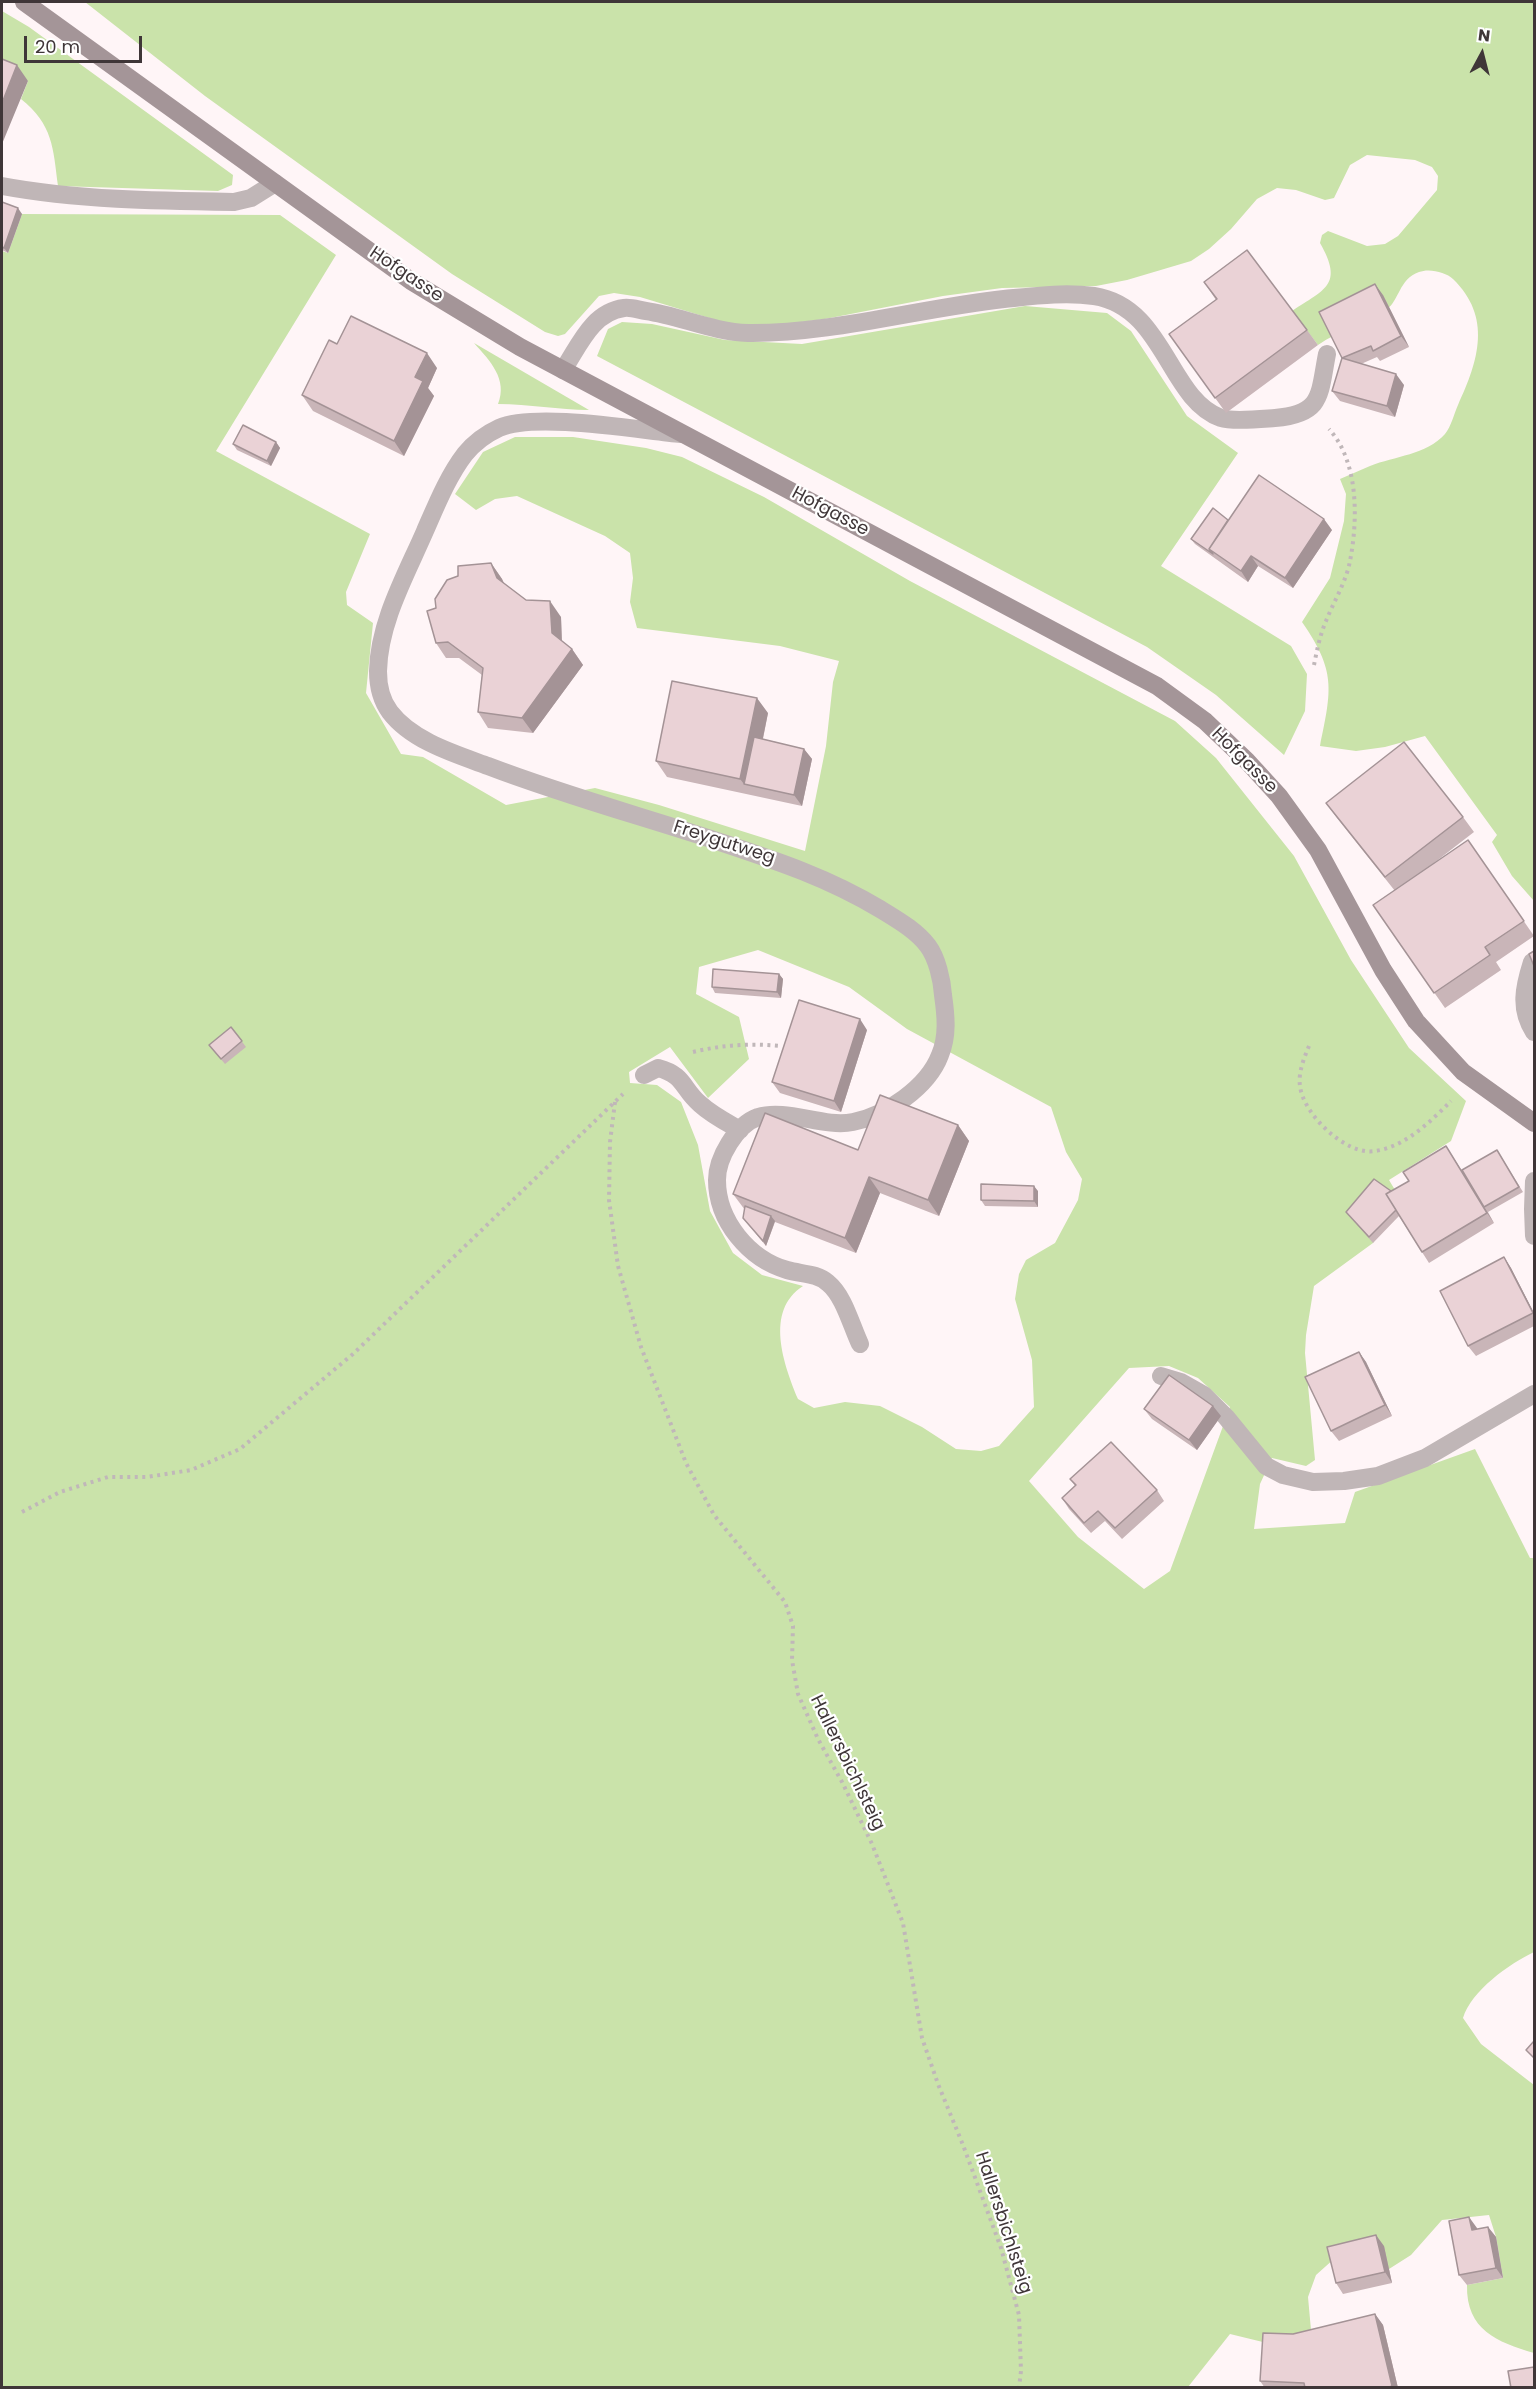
<!DOCTYPE html>
<html>
<head>
<meta charset="utf-8">
<style>
	body { margin:0 }
	#map { position:relative; width:1536px; height:2389px; overflow:hidden; background:#fff5f7; font-family:Poppins,sans-serif }
	canvas { display:block }
	.frame { position:absolute; inset:0; border:3px solid #3f3638; pointer-events:none }
	.north { position:absolute; left:1452px; top:24px; width:60px; height:60px; -webkit-text-stroke:4px #fff; paint-order:stroke; rotate:7deg; font-size:16px; font-weight:700; line-height:24px; text-align:center; color:#3f3638 }
	.north::after { content:''; display:block; margin:auto; width:21px; height:27px; background:#3f3638; clip-path:polygon(50% 0,100% 100%,50% 72%,0 100%) }
	.scale { position:absolute; left:24px; top:36px; width:118px; height:27px; box-sizing:border-box; border:3px solid #3f3638; border-top:0; padding-left:8px; font-size:18px; line-height:21px; white-space:nowrap; color:#3f3638; -webkit-text-stroke:4px #fff; paint-order:stroke }
</style>
</head>
<body>
<div id="map">
<canvas width="1536" height="2389"></canvas>
<div class="frame"></div>
<div class="north">N</div>
<div class="scale">20 m</div>
</div>
<script>
const ctx = document.querySelector('canvas').getContext('2d');
ctx.lineJoin = 'round';
function fill(path, color) { ctx.fillStyle = color; ctx.fill(path, 'evenodd'); }
function trace(path, color, width, dash) { ctx.strokeStyle = color; ctx.lineWidth = width; ctx.lineCap = dash ? 'butt' : 'round'; ctx.setLineDash(dash || []); ctx.stroke(path); }
function label(font, color, halo, rows, align = 'center') {
  ctx.font = font + ' Poppins,sans-serif'; ctx.lineWidth = 4.5; ctx.setLineDash([]); ctx.textBaseline = 'middle'; ctx.strokeStyle = halo; ctx.fillStyle = color; for (const [text, x, y, turn = 0] of rows) {
    ctx.save(); ctx.translate(x, y); ctx.rotate((+turn || 0) * Math.PI / 180); ctx.textAlign = isNaN(turn) ? turn : align; if (halo) ctx.strokeText(text, 0, 0); ctx.fillText(text, 0, 0); ctx.restore();
  }
}
const green = new Path2D(`
	M85,2H1534V901L1512,876L1492,842L1497,835L1425,736L1385,747L1356,751L1320,746C1332,689 1336,671 1302,622L1330,578L1344,521L1346,494L1340,479C1350,475 1360,470 1370,466C1395,456 1426,455 1445,434C1451,427 1454,414 1458,405C1479,360 1492,317 1453,279C1446,272 1429,268 1419,272C1399,279 1399,301 1387,309C1366,324 1339,330 1318,345L1292,311C1325,289 1344,285 1320,243L1322,235L1328,231L1367,246L1385,244L1398,236L1437,190L1438,176L1432,167L1415,160L1367,155L1350,165L1334,198L1325,200L1296,190L1277,188L1257,199L1231,229L1209,249L1191,261L1127,280L1096,286L1002,288L943,296L825,319L777,325L729,324L640,297L614,293L599,296L565,334L558,336L545,332L452,274L205,96Z
	M2,11L29,27L233,175L232,185L218,191L58,186C53,147 53,125 21,99L28,81L2,70Z
	M22,214L280,215L336,255L216,451L370,534L346,592L347,605L373,623L366,693L401,754L423,757L506,805L595,788L659,805L805,851L826,746L833,682L839,661L780,646L637,628L630,602L633,578L630,553L605,536L517,496L495,499L476,510L455,494L483,452L515,437H573L646,448L682,457L764,497L910,581L1175,721L1216,758L1294,856L1351,960L1409,1048L1466,1101L1451,1141L1389,1180L1401,1200L1373,1243L1314,1286L1306,1335L1305,1353L1315,1460L1306,1466L1272,1458L1260,1484L1254,1529L1345,1523L1355,1492L1475,1449L1530,1558H1534V1952C1509,1964 1471,1991 1463,2018L1481,2044L1534,2085V2353C1497,2342 1466,2330 1467,2285L1503,2278L1496,2237L1489,2215L1442,2220L1411,2255L1389,2269L1335,2258L1316,2275L1308,2297L1312,2341L1271,2344L1230,2334L1188,2387H2V251L8,253ZM758,950L849,987L907,1029L1051,1107L1066,1152L1082,1179L1078,1200L1055,1243L1026,1260L1019,1274L1015,1299L1032,1360L1034,1407L999,1446L981,1451L956,1449L922,1427L880,1406L845,1402L814,1408L798,1399C784,1365 764,1311 803,1286L762,1275L733,1253L710,1211L698,1145L681,1102L657,1085L630,1083L629,1072L670,1047L708,1098L749,1059L739,1017L696,994L699,967ZM1169,1366L1198,1378L1230,1407L1170,1571L1144,1589L1078,1537L1029,1481L1129,1368Z
	M1025,306L1107,313L1131,331L1187,416L1238,453L1161,566L1291,646L1307,674L1305,711L1284,755L1216,695L1147,647L597,356L608,329L622,322L652,324L725,340L802,344Z
	M474,343L589,410C559,410 529,404 498,404C508,379 490,361 474,343Z`);
const path = new Path2D(`
	M1314,665C1317,650 1320,635 1326,621C1334,601 1346,582 1350,561C1358,520 1359,462 1329,429
	M1309,1046C1304,1058 1298,1073 1300,1086C1303,1114 1346,1156 1375,1151C1405,1147 1431,1121 1451,1101
	M693,1052C722,1045 751,1043 781,1046
	M615,1102L610,1142L609,1200L618,1266L641,1347L686,1463L714,1515L785,1602L793,1626L792,1660L798,1694L818,1739L842,1782L872,1844L903,1923L922,2038L938,2084L963,2145L1001,2248L1019,2315L1021,2371L1019,2388
	M22,1512L60,1492L108,1477H147L191,1470L240,1449L353,1354L623,1094`);
const lane = new Path2D(`
	M2,186C77,200 157,201 234,202L251,198L275,183
	M563,370C579,346 592,312 624,308C631,307 639,310 646,311C680,316 713,332 748,333C831,334 921,308 1004,299C1034,296 1064,292 1094,296C1165,307 1168,399 1221,418C1233,422 1261,419 1275,418C1323,414 1319,395 1327,354
	M681,434C638,430 535,412 499,428C486,434 474,443 465,454C448,476 436,506 425,531C406,575 379,622 378,671C378,686 381,700 390,712C412,741 455,754 488,766C561,794 637,815 711,839C771,859 825,876 880,909C896,919 916,930 928,946C937,958 942,980 943,995C946,1016 948,1036 940,1055C928,1087 886,1116 853,1122C823,1128 787,1108 758,1117C736,1125 717,1158 717,1180C717,1221 749,1259 787,1270C801,1274 817,1273 828,1283C844,1296 851,1325 860,1344
	M1532,962C1524,987 1519,1009 1534,1032
	M644,1075L658,1068C685,1075 682,1089 700,1104C712,1115 726,1122 740,1130
	M1534,1181L1533,1209L1534,1236
	M1161,1376L1181,1382L1204,1395L1226,1417L1266,1466L1283,1475L1313,1482L1344,1481L1378,1476L1425,1458L1534,1394`);
const secondary = new Path2D(`
	M24,2L411,281L520,347L1157,686L1205,721L1247,761L1279,796L1318,850L1383,970L1416,1021L1463,1072L1534,1123`);
const wall = new Path2D(`
	M2,202L22,214L8,253L2,250Z
	M1204,282L1307,330L1318,345L1226,413L1169,334L1216,300Z
	M1383,295L1409,347L1380,361L1377,357L1361,364L1404,385L1395,417L1340,401L1332,391L1342,358Z
	M337,344L437,368L428,388L434,396L404,456L313,411L302,395Z
	M276,442L280,448L271,466L237,450L233,444Z
	M1228,520L1332,530L1293,588L1258,566L1248,582L1195,544L1191,539Z
	M491,563L502,579L504,583L526,600L561,617L562,641L572,649L583,665L533,733L488,728L478,712L482,675L459,658H446L436,643Z
	M768,713L763,739L804,749L812,759L802,806L667,777L656,761Z
	M1326,803L1463,817L1474,832L1430,866L1468,840L1534,936L1496,962L1501,970L1445,1008L1373,905L1395,891L1337,818Z
	M779,974L783,979L781,998L715,993L712,987Z
	M231,1027L246,1047L225,1064L209,1045Z
	M867,1030L841,1112L780,1093L772,1082Z
	M958,1125L969,1141L939,1216L880,1193L856,1253L775,1222L766,1246L743,1218L745,1210L733,1194L858,1150Z
	M1446,1146L1472,1187L1497,1150L1523,1192L1488,1212L1494,1223L1429,1263L1399,1216L1373,1243L1346,1212L1391,1191L1409,1181Z
	M1038,1191V1207L985,1206L981,1200Z
	M1504,1257L1511,1268L1534,1313V1326L1476,1356L1468,1346Z
	M1359,1352L1366,1362L1392,1416L1339,1441L1331,1431Z
	M1144,1409L1221,1416L1197,1450L1152,1419Z
	M1070,1479L1157,1490L1164,1501L1122,1539L1105,1521L1091,1533L1069,1509L1062,1498L1075,1486Z
	M1488,2227L1496,2237L1503,2278L1467,2285L1459,2275L1477,2228V2229Z
	M1384,2246L1392,2283L1343,2294L1336,2283Z
	M1375,2314L1383,2325L1398,2388H1265L1260,2381L1293,2334Z`);
const shadedWall = new Path2D(`
	M17,65L28,81L2,144V103Z
	M18,208L22,214L8,253L4,248Z
	M1375,284L1383,295L1409,347L1401,336Z
	M427,353L437,368L428,388L434,396L404,456L394,441L415,377Z
	M1396,374L1404,385L1395,417L1387,406Z
	M276,442L280,448L271,466L267,461Z
	M1324,519L1332,530L1293,588L1285,578Z
	M1251,556L1258,566L1248,582L1241,571Z
	M491,563L502,579L508,593L497,578Z
	M550,601L561,617L562,648L552,633Z
	M572,649L583,665L533,733L522,718Z
	M757,698L768,713L753,786L744,784L740,779Z
	M804,749L812,759L802,806L794,795Z
	M779,974L783,979L781,998L777,992Z
	M860,1019L867,1030L841,1112L834,1101Z
	M958,1125L969,1141L939,1216L928,1200Z
	M1446,1146L1453,1157L1494,1223L1487,1213Z
	M869,1177L880,1193L856,1253L845,1238Z
	M1034,1186L1038,1191V1207L1034,1201Z
	M771,1216L775,1221L766,1246L763,1241Z
	M1504,1257L1511,1268L1534,1313V1315Z
	M1359,1352L1366,1362L1392,1416L1385,1405Z
	M1213,1406L1221,1416L1197,1450L1189,1440Z
	M1469,2217L1477,2228L1479,2241L1472,2230Z
	M1488,2227L1496,2237L1503,2278L1496,2268Z
	M1376,2235L1384,2246L1392,2283L1385,2272Z
	M1375,2314L1383,2325L1398,2388H1393L1392,2386Z`);
const building = new Path2D(`
	M2,59L17,65L2,103Z
	M2,202L18,208L4,248L2,247Z
	M1247,250L1307,330L1215,398L1169,334L1217,299L1204,282Z
	M1375,284L1401,336L1373,351L1371,346L1342,358L1319,312Z
	M351,316L427,353L415,377L423,381L394,441L302,395L329,340L337,344Z
	M1342,358L1396,374L1387,406L1332,391Z
	M243,425L276,442L267,461L233,444Z
	M1259,475L1324,519L1285,578L1251,556L1241,571L1209,549Z
	M1213,508L1228,520L1209,549L1213,554L1191,539Z
	M491,563L497,578L526,600L550,601L552,633L572,649L522,718L478,712L483,668L448,642L436,643L427,611L436,608L435,599L447,580L458,576V566Z
	M672,681L757,698L740,779L656,761Z
	M754,737L804,749L794,795L744,784Z
	M1404,742L1463,817L1385,877L1326,803Z
	M1468,840L1524,921L1485,947L1490,955L1434,993L1373,905Z
	M1534,951V966L1529,954Z
	M713,969L779,974L777,992L712,987Z
	M799,1000L860,1019L834,1101L772,1082Z
	M231,1027L242,1041L221,1059L209,1045Z
	M880,1095L958,1125L928,1200L869,1177L845,1238L733,1194L765,1113L858,1150Z
	M1446,1146L1487,1213L1422,1252L1386,1194L1409,1181L1403,1172Z
	M1497,1150L1519,1187L1484,1207L1462,1170Z
	M1374,1179L1391,1191L1386,1194L1396,1210L1369,1237L1346,1212Z
	M981,1184L1034,1186V1201L981,1200Z
	M745,1206L771,1216L763,1241L743,1218Z
	M1504,1257L1533,1313L1468,1346L1440,1291Z
	M1359,1352L1385,1405L1331,1431L1305,1377Z
	M1169,1375L1213,1406L1189,1440L1144,1409Z
	M1111,1442L1157,1490L1115,1528L1098,1511L1084,1523L1062,1498L1076,1485L1070,1479Z
	M1534,2041V2058L1526,2050Z
	M1469,2217L1472,2230L1488,2227L1496,2268L1459,2275L1449,2221Z
	M1376,2235L1385,2272L1336,2283L1327,2247Z
	M1375,2314L1392,2386L1386,2388H1305L1304,2383L1260,2381L1263,2333L1293,2334Z
	M1534,2367V2388H1511L1508,2371Z`);
const streetNames = [
	["Hofgasse",406,275,34],
	["Hofgasse",830,512,28],
	["Hofgasse",1244,761,45],
	["Freygutweg",724,843,18],
	["Hallersbichlsteig",847,1763,64],
	["Hallersbichlsteig",1003,2223,72]
];
fill(green, '#cae3aa');
trace(path, '#c0b7b9', 4, [3, 4.5]);
trace(lane, '#c0b6b7', 18);
trace(secondary, '#a49598', 18);
fill(wall, '#c9b5b8');
fill(shadedWall, '#a49396');
fill(building, '#ead2d6');
trace(building, '#a49396', 1.5);
label('18px', '#3f3638', '#fff', streetNames);
</script>
</body>
</html>
